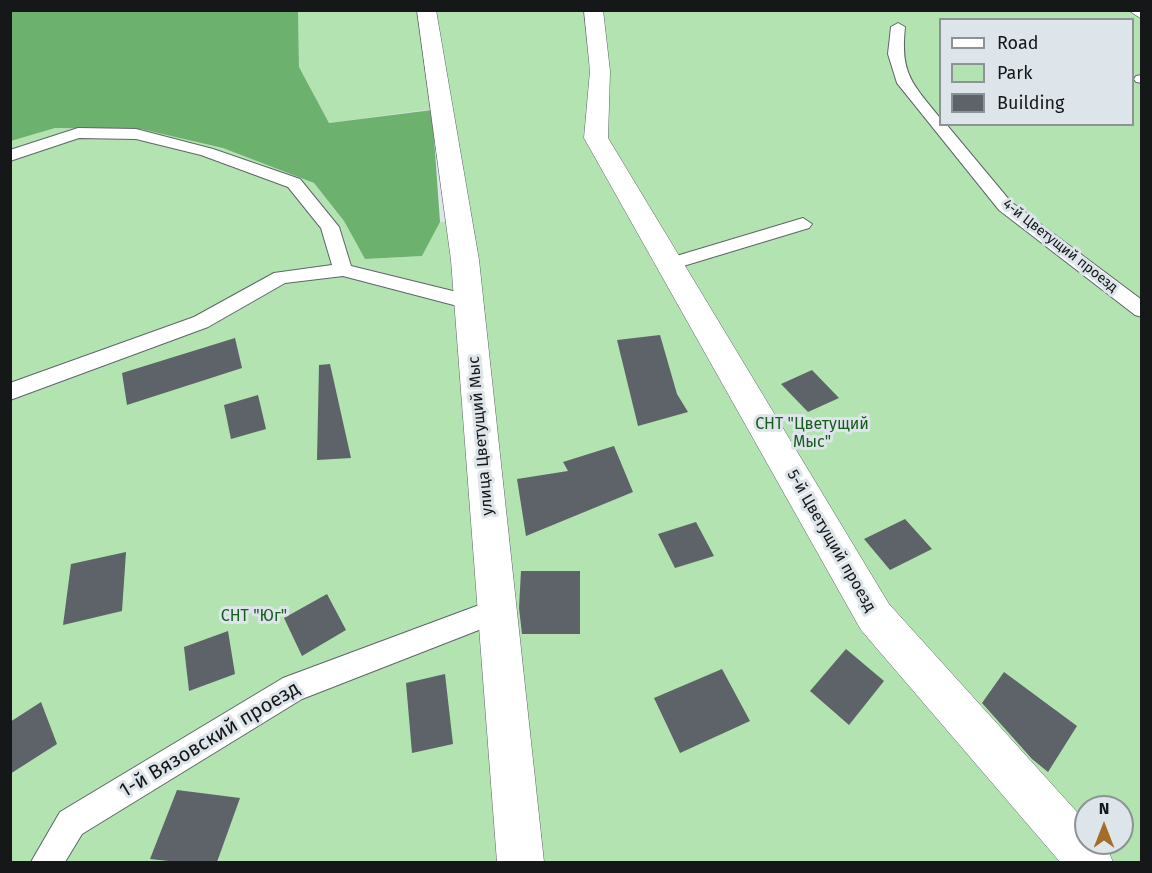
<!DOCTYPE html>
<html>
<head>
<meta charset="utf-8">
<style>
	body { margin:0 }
	#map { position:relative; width:1152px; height:873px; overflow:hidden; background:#dde4ea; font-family:"Fira Sans",sans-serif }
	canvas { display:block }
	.frame { position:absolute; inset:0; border:12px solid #151719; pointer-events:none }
	.legend { position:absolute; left:939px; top:18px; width:195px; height:108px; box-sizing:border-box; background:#dde4ea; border:2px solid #8d9296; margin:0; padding:8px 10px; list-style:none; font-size:18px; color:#151719 }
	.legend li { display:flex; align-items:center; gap:12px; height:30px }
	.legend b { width:30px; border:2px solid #8d9296 }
	.north { position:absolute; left:1074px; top:795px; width:60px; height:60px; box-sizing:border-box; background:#dde4ea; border:2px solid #8d9296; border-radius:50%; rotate:0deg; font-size:16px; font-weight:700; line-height:24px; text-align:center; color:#151719 }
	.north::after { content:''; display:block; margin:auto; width:21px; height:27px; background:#a46c29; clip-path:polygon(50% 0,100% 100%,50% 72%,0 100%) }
</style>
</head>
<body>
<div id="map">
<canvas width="1152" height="873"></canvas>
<div class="frame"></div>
<ul class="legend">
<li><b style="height:8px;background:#fff"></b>Road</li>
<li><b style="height:16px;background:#b2e3b1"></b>Park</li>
<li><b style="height:16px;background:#5d6368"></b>Building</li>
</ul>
<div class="north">N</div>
</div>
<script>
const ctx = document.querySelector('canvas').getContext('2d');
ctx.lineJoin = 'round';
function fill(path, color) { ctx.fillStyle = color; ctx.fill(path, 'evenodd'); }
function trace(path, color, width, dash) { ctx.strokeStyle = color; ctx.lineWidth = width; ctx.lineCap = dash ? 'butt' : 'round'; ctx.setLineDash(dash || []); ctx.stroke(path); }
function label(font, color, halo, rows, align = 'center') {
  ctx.font = font + ' "Fira Sans",sans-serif'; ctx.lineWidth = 6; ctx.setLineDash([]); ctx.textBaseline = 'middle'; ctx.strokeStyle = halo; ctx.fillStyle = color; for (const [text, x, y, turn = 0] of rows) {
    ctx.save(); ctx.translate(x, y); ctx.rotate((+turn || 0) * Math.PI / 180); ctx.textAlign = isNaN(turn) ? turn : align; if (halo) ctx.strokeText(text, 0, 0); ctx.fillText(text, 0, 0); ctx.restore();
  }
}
const green = new Path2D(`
	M298,11H1141V862H11V141L55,128L141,129L223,147L314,183L344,221L365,259L422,256L440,222L457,221L440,108L329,123L299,67ZM940,20H1132V124H940ZM1086,807H1122V843H1086Z`);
const forest = new Path2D(`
	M11,11H298L299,67L329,123L432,110L440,222L422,256L365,259L344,221L314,183L223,148L141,129L55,128L11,141Z`);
const building = new Path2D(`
	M660,335L677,394L688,412L638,426L617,340Z
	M235,338L242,368L127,405L122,373Z
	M330,364L351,458L317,460L319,365Z
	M812,370L839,398L808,412L781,384Z
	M258,395L266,429L231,439L224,405Z
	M614,446L633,492L526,536L517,479L568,471L563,462Z
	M905,519L932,549L890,570L864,539Z
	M696,522L714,556L675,568L658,534Z
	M126,552L122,611L63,625L71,564Z
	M521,571H580V634H522L519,608Z
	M327,594L346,630L302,656L284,618Z
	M228,631L235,674L189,691L184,647Z
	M846,649L884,681L849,725L810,691Z
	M722,669L750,721L680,753L654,698Z
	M1004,672L1077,726L1048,772L1032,759L982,703Z
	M445,674L453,744L412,753L406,683Z
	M41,702L57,744L10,774V722Z
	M177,790L240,798L217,862H178L150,859Z`);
const lane = new Path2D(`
	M898,23L905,27C900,74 912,83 940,118V124H946L1011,202L1142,300V317L1135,315L999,210L897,83L888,54L891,27Z
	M1142,75V83L1136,82L1134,79L1136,76Z
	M78,128L136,129L213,149L300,179L339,227L351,266L469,295L476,297L479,302L476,307L469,309L343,276L285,283L208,327L10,400V383L194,317L274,273L332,265L321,228L288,187L201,155L136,139L79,138L10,161V150Z
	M803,218L812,224L809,228L670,270L663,268L661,264L663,260Z
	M498,598L507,601L511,610L507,619L302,699L82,834L65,862H31L60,812L283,678Z`);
const street = new Path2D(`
	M417,10H436L479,260L544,862H497L451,260Z
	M584,10H603L610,71L608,138L889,604L1086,822V843H1105L1113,862H1060L861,630L584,138L590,71Z
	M1128,10H1142V19Z`);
const farStreetnames = [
	["4-й Цветущий проезд",1060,246,38]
];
const parkNames = [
	["СНТ \"Цветущий",812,425],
	["Мыс\"",812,443],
	["СНТ \"Юг\"",254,617]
];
const streetNames = [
	["улица Цветущий Мыс",481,436,-95],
	["5-й Цветущий проезд",831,541,60]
];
const nearStreetnames = [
	["1-й Вязовский проезд",210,740,-31]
];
fill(green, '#b2e3b1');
fill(forest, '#6db16e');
fill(building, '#5d6368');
trace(lane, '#5f656a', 2);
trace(street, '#5f656a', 1);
fill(lane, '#fff');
fill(street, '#fff');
label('14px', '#151719', '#dde4ea', farStreetnames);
label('16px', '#165c1c', '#dde4ea', parkNames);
label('16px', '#151719', '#dde4ea', streetNames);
label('20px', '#151719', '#dde4ea', nearStreetnames);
</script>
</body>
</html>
